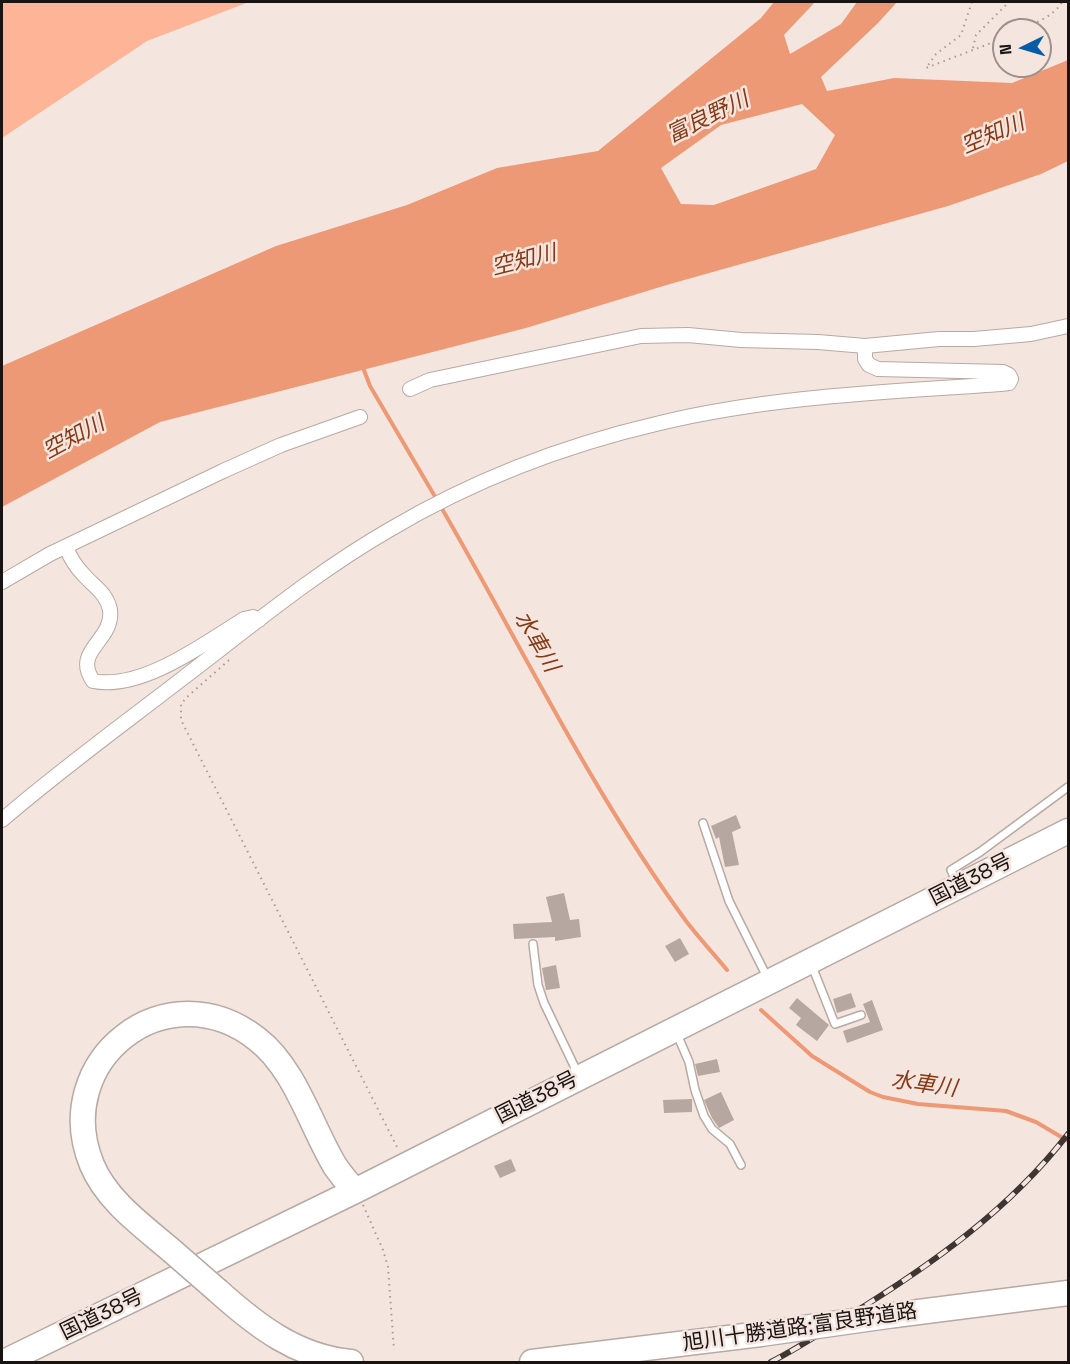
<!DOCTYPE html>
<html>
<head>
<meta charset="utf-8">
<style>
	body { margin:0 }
	#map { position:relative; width:1070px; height:1364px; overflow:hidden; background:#f5e5df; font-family:"Space Grotesk",sans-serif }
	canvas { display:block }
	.frame { position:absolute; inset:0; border:3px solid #191412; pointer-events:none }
	.north { position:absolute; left:992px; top:18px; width:60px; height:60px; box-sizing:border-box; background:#f5e5df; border:2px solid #9d918d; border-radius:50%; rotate:265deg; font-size:16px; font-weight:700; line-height:24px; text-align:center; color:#191412 }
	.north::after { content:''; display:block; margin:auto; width:21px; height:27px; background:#065ca9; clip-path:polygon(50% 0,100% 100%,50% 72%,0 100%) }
</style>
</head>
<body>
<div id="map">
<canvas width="1070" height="1364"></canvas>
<div class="frame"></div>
<div class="north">N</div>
</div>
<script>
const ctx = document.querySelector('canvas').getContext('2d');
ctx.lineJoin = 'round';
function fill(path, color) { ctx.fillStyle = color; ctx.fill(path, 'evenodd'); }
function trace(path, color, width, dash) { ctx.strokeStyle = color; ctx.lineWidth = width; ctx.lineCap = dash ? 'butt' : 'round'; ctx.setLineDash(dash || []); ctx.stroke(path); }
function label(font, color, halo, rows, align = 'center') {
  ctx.font = font + ' "Space Grotesk","Noto Sans JP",sans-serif'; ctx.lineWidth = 5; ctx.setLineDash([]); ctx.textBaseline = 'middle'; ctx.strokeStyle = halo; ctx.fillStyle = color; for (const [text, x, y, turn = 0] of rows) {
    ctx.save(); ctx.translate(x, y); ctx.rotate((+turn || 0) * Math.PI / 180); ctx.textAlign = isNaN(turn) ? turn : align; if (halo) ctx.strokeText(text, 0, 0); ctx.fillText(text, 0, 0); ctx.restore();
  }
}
const green = new Path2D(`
	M2,2H249L147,41L2,138Z`);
const water = new Path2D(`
	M774,2H815L784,35L790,54L841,24L857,2H897L878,23L821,77L827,91L894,78L1012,83L1068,60V161L1041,174L948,206L670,284L526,328L160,422L2,507V366L276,246L407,205L497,168L598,151L761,18ZM802,104L835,135L816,169L714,205L681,204L661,168L721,125Z`);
const stream = new Path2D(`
	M362,365L370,386L437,500
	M441,507C521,645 591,791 686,921C699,938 713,953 727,970
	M761,1010L812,1056L870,1092L883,1097L918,1104L1006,1111L1036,1122L1068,1141`);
const building = new Path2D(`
	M736,815L741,828L732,832L739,865L725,867L719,837L716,839L711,826Z
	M564,893L570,920L579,919L581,937L555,941V937L514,939L513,924L552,922L546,897Z
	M680,938L689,954L675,962L665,946Z
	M556,965L560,988L546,990L542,968Z
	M851,993L856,1007L837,1013L833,999Z
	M797,998L829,1025L817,1041L796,1025L801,1018L789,1008Z
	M872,1000L883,1030L847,1043L843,1031L870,1022L863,1004Z
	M717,1059L720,1072L698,1076L695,1064Z
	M721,1092L734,1120L719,1128L712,1118L704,1100Z
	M692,1099V1112L664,1113L663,1100Z
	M511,1159L516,1171L500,1178L494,1166Z`);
const path = new Path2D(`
	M972,2L961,35L936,54L926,68L1004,38
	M1021,30C1035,23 1054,16 1062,2
	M973,48L976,35L1009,2
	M229,660L187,697L181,704V720L398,1149
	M363,1205L383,1250L388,1267L394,1350`);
const lane = new Path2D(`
	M703,823L729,901L768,979
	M957,883L951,870L980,852L1068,787
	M533,944L538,985L544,1003L578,1074
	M812,966L835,1024L861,1015
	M677,1034L689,1062L695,1090L704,1116L712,1129L730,1144L741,1165`);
const street = new Path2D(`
	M410,389L430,380L641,336L688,335L741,340L818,342L865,346L939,339H974L1031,334L1068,326
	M66,547C70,557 75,566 83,574C93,586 107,593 110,610C114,641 72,650 93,681C141,691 204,644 244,619L253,617L259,620
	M2,582L50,554L223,471L281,445L360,417
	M2,820C60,770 122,725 183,678C250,627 316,572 389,530C473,480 565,445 660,423C772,396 888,392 1001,384L1009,383L1011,379L1009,375L1003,372L878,369L869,365L865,359V346`);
const highway = new Path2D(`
	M172,1251C143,1226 107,1201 92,1165C49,1061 166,968 257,1039C295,1068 311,1126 335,1166C341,1175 348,1183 355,1191
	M218,1291C257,1326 297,1357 351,1362
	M895,1315L1068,1293
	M4,1362L355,1191L1068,831
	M532,1362L761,1334`);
const rail = new Path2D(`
	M771,1362C798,1348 824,1331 850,1315C931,1265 1009,1210 1068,1134`);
const highwayBridge = new Path2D(`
	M172,1251L218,1291
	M761,1334L895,1315`);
const streetNames = [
	["国道38号",971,880,-27],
	["国道38号",537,1098,-27],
	["国道38号",102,1315,-26],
	["旭川十勝道路;富良野道路",800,1328,-8]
];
const waterNames = [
	["富良野川",708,118,-26],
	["空知川",993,135,-23],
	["空知川",524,261,-14],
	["空知川",74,438,-28],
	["水車川",536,642,60],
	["水車川",924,1085,8]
];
fill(green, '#feb597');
fill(water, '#ee9975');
trace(stream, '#ee9975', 4);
fill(building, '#b6a7a1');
trace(lane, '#b7a9a3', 10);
trace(street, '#b7a9a3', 16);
trace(highway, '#b7a9a3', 27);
trace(path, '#a79b96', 2, [1.5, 4.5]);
trace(lane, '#fff', 7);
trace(street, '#fff', 14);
trace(highway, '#fff', 24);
trace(rail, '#3d3633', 6);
trace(rail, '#f5e5df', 4, [11]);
trace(highwayBridge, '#b7a9a3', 27, []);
trace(highwayBridge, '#fff', 24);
label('21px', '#191412', '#f5e5df', streetNames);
label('italic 22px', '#853914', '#f5e5df', waterNames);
</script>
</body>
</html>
